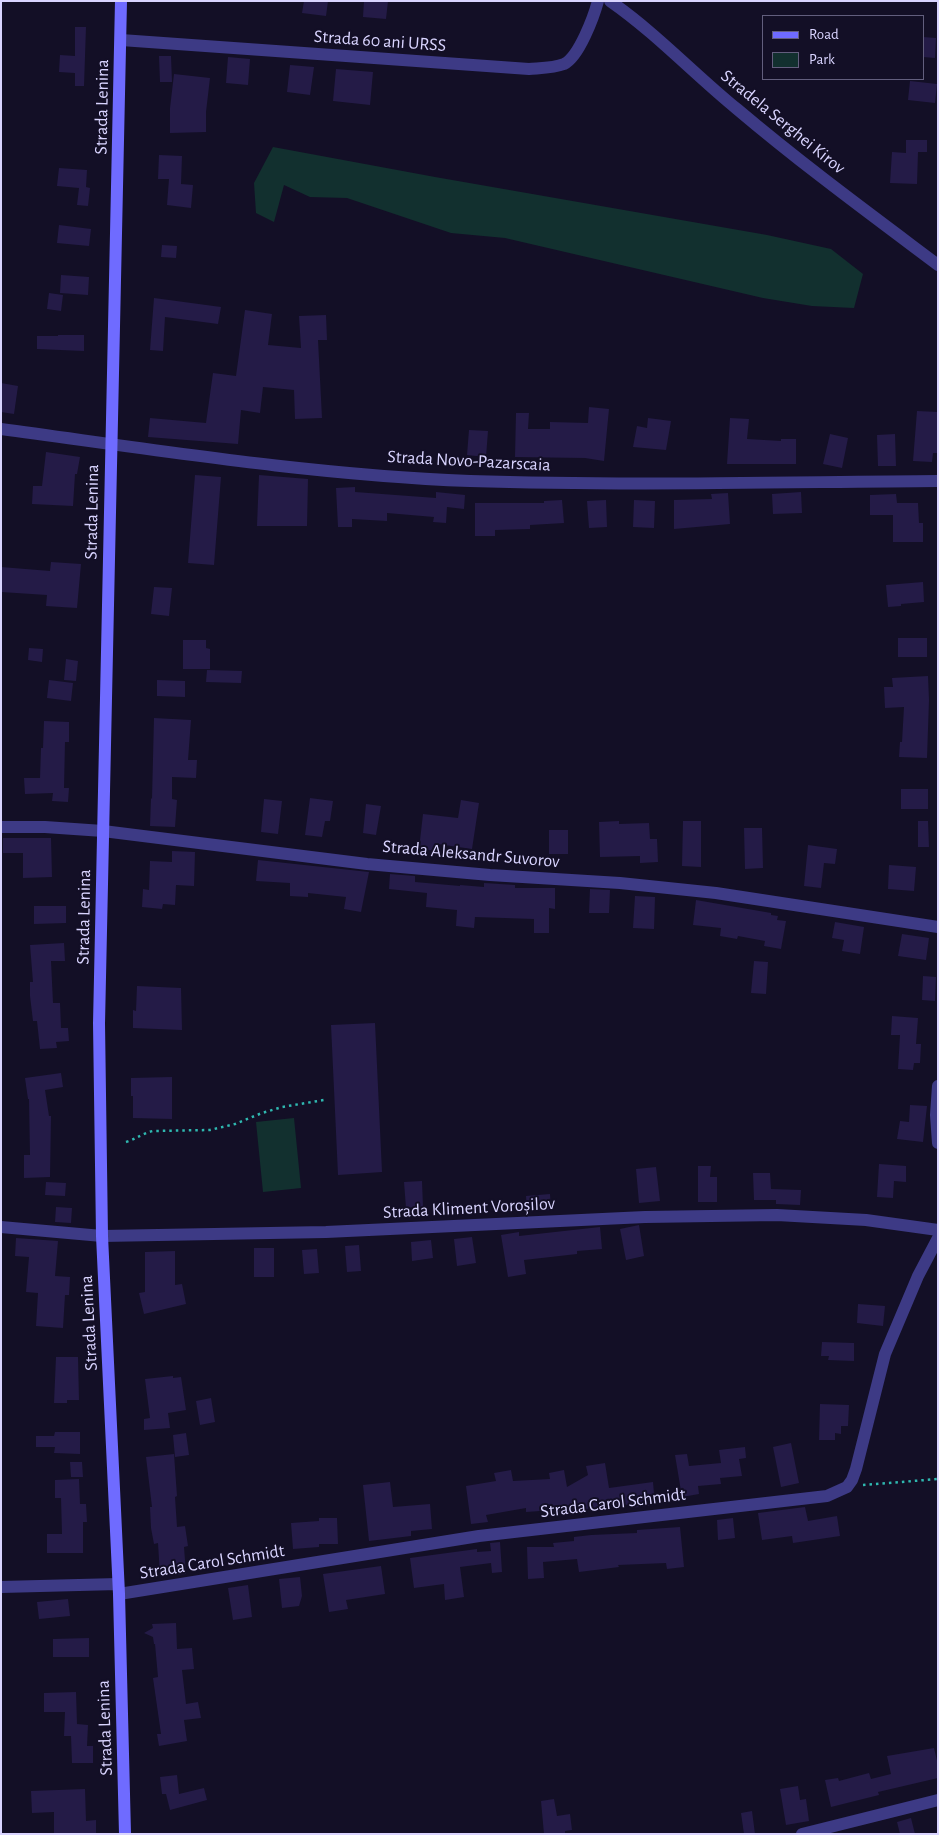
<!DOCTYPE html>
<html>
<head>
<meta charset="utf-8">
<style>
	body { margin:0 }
	#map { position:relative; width:939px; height:1835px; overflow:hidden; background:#130f26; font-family:"Alegreya Sans",sans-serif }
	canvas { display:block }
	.frame { position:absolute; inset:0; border:2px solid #d9d4ff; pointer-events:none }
	.legend { position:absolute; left:762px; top:15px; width:162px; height:65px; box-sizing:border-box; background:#130f26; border:1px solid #625e7d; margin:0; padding:6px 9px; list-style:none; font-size:15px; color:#d9d4ff }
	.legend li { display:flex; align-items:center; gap:10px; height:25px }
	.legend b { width:25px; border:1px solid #625e7d }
</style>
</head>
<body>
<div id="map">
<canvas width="939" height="1835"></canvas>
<div class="frame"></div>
<ul class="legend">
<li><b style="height:6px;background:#6f6bff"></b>Road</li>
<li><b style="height:14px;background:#12302f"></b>Park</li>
</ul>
</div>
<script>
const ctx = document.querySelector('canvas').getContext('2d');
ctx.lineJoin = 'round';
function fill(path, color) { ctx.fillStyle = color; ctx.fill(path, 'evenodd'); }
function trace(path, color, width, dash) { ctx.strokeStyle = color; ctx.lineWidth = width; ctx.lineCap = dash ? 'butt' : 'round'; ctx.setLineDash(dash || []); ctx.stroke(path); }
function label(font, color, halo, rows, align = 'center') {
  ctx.font = font + ' "Alegreya Sans",sans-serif'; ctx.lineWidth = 4; ctx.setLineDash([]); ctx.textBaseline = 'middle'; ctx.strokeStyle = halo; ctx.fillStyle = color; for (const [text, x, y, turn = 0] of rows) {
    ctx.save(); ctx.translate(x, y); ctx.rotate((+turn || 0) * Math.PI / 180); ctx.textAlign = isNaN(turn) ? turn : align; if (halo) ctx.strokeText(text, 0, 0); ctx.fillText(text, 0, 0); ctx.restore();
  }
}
const green = new Path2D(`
	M273,147L435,177L767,235L831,249L863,274L854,308L812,306L763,298L505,238L451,233L347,198L310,197L284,185L274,222L256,213L254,183Z
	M294,1118L301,1188L263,1192L256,1122Z`);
const building = new Path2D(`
	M304,1H328L326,16L302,13Z
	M364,1H388L386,19L363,17Z
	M75,27H86L84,86H75V73L59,72L60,55L75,56Z
	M923,37L936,38L935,58L923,57Z
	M159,56H171L172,82H160Z
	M228,57L250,59L248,85L226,83Z
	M290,65L314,67L310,95L287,92Z
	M336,69L373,72L370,105L333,101Z
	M174,74L210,78L206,112V132L170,133V108Z
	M910,81L937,84L935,103L908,100Z
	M906,140H927V152H918L917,184L890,183L892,152L906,153Z
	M159,155L182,156L181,184L193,185L191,208L167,205L169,179H158Z
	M59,168L87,170L86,187L90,188L88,206L77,205L79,188L57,186Z
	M59,225L91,229L89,246L57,243Z
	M162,245L177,246L176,258L161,257Z
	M61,275L89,277L88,295L60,293Z
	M49,293L63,295L61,311L47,309Z
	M154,298L221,307L218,324L165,317L163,351L150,350Z
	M245,310L272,314L268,345L301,348L299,316L326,315L327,340H318L322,418L295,419L294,390L263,387L260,413L241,410L238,444L148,437L150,418L206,423L213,373L236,376Z
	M58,335H84V351L37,349V336H58Z
	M1,383L18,386L14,414L1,412Z
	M589,407L609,409L604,461L585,458L515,457L516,413H529L528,429H550V422L588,423Z
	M917,411L938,412V453H933L932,462L913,461Z
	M648,418L671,421L666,450L633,447L637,426L647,428Z
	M730,418L749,419L747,439L781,441V439H796V464H727Z
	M469,430L488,431L486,457L467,455Z
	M830,434L848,438L842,468L823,464Z
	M895,434L896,466H878L877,435Z
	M46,452L80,457L77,474H75L73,506L32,504L33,486H42Z
	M195,475L221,477L214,565L188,563Z
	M259,475L308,479L307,526H257Z
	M355,487V492L436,498V492L465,495L464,509L447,507L446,523L433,522L434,517L387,513V521L352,519V527H338L336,488Z
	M801,492L802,513L773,514L772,494Z
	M728,493L730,524L674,529V500L712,499L711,494Z
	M896,494L897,503H918L919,523H923V542H893V515H870V495Z
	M562,500L564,523L530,525V529L495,530V536H475V503H544V501Z
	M606,500L607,527L589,528L587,501Z
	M634,500L655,501L654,528L633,527Z
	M51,562L81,564L77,608L46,606L47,595L1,592V567L50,571Z
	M923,582L924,602L901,604V606L888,607L886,585Z
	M154,587L172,588L169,616L151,614Z
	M898,638H927V657H898Z
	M183,640H206V648L210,649V669H183Z
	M29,648L43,649L42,662L28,660Z
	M66,659L78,661L76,681L64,680Z
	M207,670L242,671L241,683L206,682Z
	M928,676L929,700L927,758L899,757L900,742H902L904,707L885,708L884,687H893L892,678Z
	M49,680L73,683L71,701L47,698Z
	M157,680L185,681V697L157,696Z
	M154,718L191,720L188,760H197L196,778L172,777V799L177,800L175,827L150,826L151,798L152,799Z
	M44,721L69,722V742H65L64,788H69L68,802L52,801L53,793L25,794L24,778H40L41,748H43Z
	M901,789H928V809H901Z
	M310,798L333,801L330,821H325L322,837L305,835Z
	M264,799L282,801L278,834L261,832Z
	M461,800L479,803L472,849L438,844L437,851L419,849L423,814L458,818Z
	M366,804L381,806L376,835L363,833Z
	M619,821V824L649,823L650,839H657L658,862L640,863V856L600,857L599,822Z
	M683,821H701V867L682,866Z
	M918,821H928L929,847H918Z
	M744,828H762L763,868L745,869Z
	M549,830H568V854H549Z
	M3,838H51L52,877L23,878V853H3Z
	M808,845L837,849L835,864L824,863L821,888L804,886Z
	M172,851L195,852L194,886L176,885L175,905L163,904L162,909L142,907L143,889L149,890L150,861L172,862Z
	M258,860L369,872L361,912L344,909L346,897L308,893V897L290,896V883L256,881Z
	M889,865L916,867L914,891L888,889Z
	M390,874L415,876V882L460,886V885L484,887V883L515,885V888H555V909L549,908V933H534V919L475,917L474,928L456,926L457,910L426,907L427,893L389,889Z
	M590,889L610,890L609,913H589Z
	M635,896L655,897L654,929L633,928Z
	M696,900L771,913V915L778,916L777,920L786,921L781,949L764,946L765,941L738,936L737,939L720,936L721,928L693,925Z
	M34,906H66V923L34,924Z
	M835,922L864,927L860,954L842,951L844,940L832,938Z
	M902,934L929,938L926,960L898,956Z
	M64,943L65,961H51L53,1003H60L61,1028H68L69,1041L56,1042L57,1048L40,1049L37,1021H33L30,996V982H33L30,945Z
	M754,961L768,962L766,994L751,993Z
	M923,976L936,977L935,1001L922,1000Z
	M137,986L181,988L182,1030L133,1028V1010L136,1011Z
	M892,1016L918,1018L916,1044H921L920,1063H914L913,1070L898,1069L900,1035H891Z
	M375,1023L382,1172L338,1175L331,1025Z
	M61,1073L63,1087L45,1090L49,1116H51L50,1177L24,1178V1155H30L29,1099H28L25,1078Z
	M172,1077V1119L133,1118V1096H131V1078Z
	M910,1105L927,1106L923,1142L897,1139L900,1121L909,1122Z
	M879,1164L906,1166V1182L894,1181L893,1198L877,1197Z
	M698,1166H711L710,1177H717V1202H698Z
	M656,1167L660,1201L639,1203L636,1169Z
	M753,1173H770L771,1189L801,1190L800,1205L776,1204V1200H754Z
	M422,1181L423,1207L406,1208L404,1182Z
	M46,1182L66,1183L65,1196L45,1195Z
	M550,1194L551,1210L527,1211L526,1196Z
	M56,1207L72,1208L71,1223L55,1222Z
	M639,1225L644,1256L626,1260L620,1229Z
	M600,1227L602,1249L577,1251V1254L524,1260L526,1274L508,1277L501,1235L519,1232V1236Z
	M472,1237L476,1263L457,1266L454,1239Z
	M16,1238L58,1241L55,1276L70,1277L69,1295H65L63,1328L36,1326L38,1293L26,1292L29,1257L15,1256Z
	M431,1240L433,1258L412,1261L411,1242Z
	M359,1245L361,1271L347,1272L345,1246Z
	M254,1248H274V1277H254Z
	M317,1249L319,1273L304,1274L302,1250Z
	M175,1251V1285L182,1284L186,1304L144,1314L139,1293L145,1292V1252Z
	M858,1304L885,1306L883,1326L857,1323Z
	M822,1342L854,1343V1361L828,1360L829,1356H821Z
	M56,1357H78L79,1400H67V1403H54Z
	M173,1376V1378L181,1377L186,1410L168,1413L170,1428L144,1430V1419L150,1418L145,1379Z
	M211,1398L215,1422L200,1425L196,1401Z
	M820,1404L849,1405L848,1426H841V1434L835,1433V1440H819Z
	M55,1432H80V1454L54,1453L55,1447H36V1436H54Z
	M186,1433L189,1455L175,1457L173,1435Z
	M791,1443L799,1483L781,1487L773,1447Z
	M745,1447L746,1458L739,1459L742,1476L720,1478L721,1484L698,1486L699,1494L682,1497L675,1455L687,1454L689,1466L721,1463L719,1450Z
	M174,1454L177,1496L175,1497L177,1527L185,1526L188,1546L184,1547L186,1574L160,1576L158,1543L154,1544L151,1528L150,1507H152L146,1457Z
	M70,1462H82L83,1477H71Z
	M605,1463L609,1488L653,1482L655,1505L631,1508V1504L593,1510L592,1508L555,1514L554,1510L526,1512V1508L486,1515L488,1522L471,1524L466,1486L496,1481L494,1473L511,1470L513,1481L550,1479L549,1473L564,1470L567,1487L588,1475L586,1466Z
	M79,1479L80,1504H86L87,1522H83V1553H47V1534H62L61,1498H55V1480Z
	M390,1482L393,1507L430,1504L432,1529L411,1531V1536L369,1541L363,1485Z
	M805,1507L808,1521L837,1516L840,1536L793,1543L792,1536L762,1540L758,1513Z
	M319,1518H337L338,1544H319V1547L293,1549L291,1523L319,1521Z
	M733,1518L735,1538L718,1540L717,1520Z
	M680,1527L684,1567L667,1569L666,1563L618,1565L619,1567L579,1572L577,1559L543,1562L544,1578L528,1579L527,1547H554L553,1543L574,1541V1537L591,1535L637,1533V1530Z
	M500,1542L502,1572L492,1573L491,1563L460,1567L464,1597L445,1600L444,1584L414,1588L410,1558L477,1549V1552L491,1551L490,1543Z
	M381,1566L385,1594L346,1600L348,1609L329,1612L323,1574Z
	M300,1577L302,1596L299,1606L282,1608L279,1579Z
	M248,1585L252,1617L233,1620L228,1588Z
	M68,1599L70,1616L39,1619L37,1602Z
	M176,1623L177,1649L192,1648L194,1669L182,1670L186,1704L198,1702L201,1718L184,1720L187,1741L159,1746L157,1734H161L153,1678L158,1677L155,1644H154L153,1637L144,1633L153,1628L152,1624Z
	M89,1638V1657H53V1639Z
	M76,1692L77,1724L88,1725L87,1746H93V1763H72L71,1736H64L65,1712H44V1693Z
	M934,1748L938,1765V1778L878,1792L879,1795L831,1807L825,1780L838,1778L839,1781L869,1773L871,1779L891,1774L887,1756Z
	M177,1775L179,1794L204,1788L207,1800L170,1810L166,1794H162L160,1777Z
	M798,1786L800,1800L806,1799L809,1821L786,1825L780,1789Z
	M85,1789L86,1821L96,1820V1834H54V1812L32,1813L31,1791Z
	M554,1799L557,1816L570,1814L572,1830L565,1831V1834H544L541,1801Z
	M752,1811L755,1834H744L741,1813Z
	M911,1818L915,1834H900L897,1822Z`);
const path = new Path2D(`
	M126,1142C136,1139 143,1133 153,1131L210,1130L235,1124L262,1113L282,1107L324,1100
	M863,1485L938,1479`);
const street = new Path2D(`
	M610,1C656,33 694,74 737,109C802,164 870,214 938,265
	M121,40L529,69C540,68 554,68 564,64C579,57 594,16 598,1
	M1,429C157,450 313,475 470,481C626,486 782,482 938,481
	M1,827H45L103,831L367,864L490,875L620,883L716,893L938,927
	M938,1086L936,1115L938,1143
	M1,1227L102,1236L326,1232L645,1217L777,1215L866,1220L938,1230
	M1,1587L118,1584
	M119,1594L479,1536L827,1496L847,1487L852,1480L856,1469L885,1354L918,1276L938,1238
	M802,1834L938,1800`);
const secondary = new Path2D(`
	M121,1L99,1023L102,1236L119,1594L125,1834`);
const streetNames = [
	["Strada 60 ani URSS",380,41,4],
	["Strada Lenina",102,107,-89],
	["Stradela Serghei Kirov",783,122,39],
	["Strada Novo-Pazarscaia",469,461,3],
	["Strada Lenina",92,512,-89],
	["Strada Aleksandr Suvorov",471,854,5],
	["Strada Lenina",84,917,-89],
	["Strada Kliment Voroșilov",469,1208,-3],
	["Strada Lenina",89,1323,-93],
	["Strada Carol Schmidt",613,1503,-7],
	["Strada Carol Schmidt",212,1562,-9],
	["Strada Lenina",105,1728,-92]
];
fill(green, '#12302f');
fill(building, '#241b47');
trace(path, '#2fb8b0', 2.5, [2.5, 4]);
trace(street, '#3d3a85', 12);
trace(secondary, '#6f6bff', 12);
label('18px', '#d9d4ff', '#130f26', streetNames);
</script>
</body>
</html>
